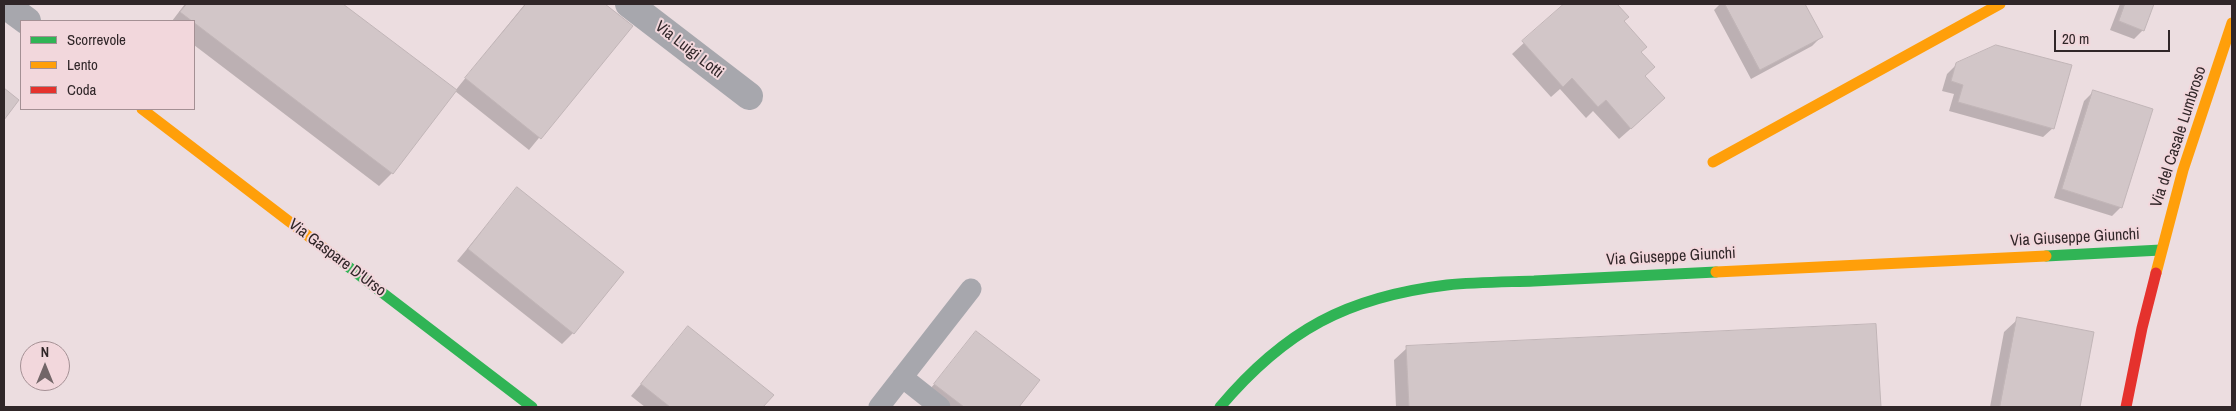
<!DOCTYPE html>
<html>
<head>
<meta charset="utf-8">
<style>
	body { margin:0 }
	#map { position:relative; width:2236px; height:411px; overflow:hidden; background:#ecdde0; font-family:"Archivo Narrow",sans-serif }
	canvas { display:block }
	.frame { position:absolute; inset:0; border:5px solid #302628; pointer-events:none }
	.legend { position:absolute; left:20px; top:20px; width:175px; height:90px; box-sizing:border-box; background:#f2d7dc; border:1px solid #a49094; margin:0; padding:6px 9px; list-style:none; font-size:15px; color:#302628 }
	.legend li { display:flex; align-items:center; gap:10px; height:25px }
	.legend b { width:25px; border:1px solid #a49094 }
	.north { position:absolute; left:20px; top:341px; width:50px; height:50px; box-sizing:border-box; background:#f2d7dc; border:1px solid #a49094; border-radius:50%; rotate:0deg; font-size:14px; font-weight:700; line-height:20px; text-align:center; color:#302628 }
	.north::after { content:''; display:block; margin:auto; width:18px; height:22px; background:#726668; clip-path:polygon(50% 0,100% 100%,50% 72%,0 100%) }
	.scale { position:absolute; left:2054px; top:30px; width:116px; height:22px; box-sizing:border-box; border:2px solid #302628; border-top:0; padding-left:6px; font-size:15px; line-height:18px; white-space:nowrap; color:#302628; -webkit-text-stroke:4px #f2d7dc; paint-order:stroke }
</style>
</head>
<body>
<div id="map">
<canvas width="2236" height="411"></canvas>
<div class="frame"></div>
<ul class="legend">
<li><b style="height:6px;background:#30b455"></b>Scorrevole</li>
<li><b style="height:6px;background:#ff9f0a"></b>Lento</li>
<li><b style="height:6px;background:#e5322d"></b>Coda</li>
</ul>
<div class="north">N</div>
<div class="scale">20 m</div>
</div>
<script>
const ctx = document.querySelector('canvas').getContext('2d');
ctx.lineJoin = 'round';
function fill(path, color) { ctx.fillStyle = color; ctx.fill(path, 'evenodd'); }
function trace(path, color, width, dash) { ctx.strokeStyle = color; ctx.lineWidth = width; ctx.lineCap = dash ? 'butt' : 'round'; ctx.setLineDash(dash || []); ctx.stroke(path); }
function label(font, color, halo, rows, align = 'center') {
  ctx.font = font + ' "Archivo Narrow",sans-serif'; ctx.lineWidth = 4; ctx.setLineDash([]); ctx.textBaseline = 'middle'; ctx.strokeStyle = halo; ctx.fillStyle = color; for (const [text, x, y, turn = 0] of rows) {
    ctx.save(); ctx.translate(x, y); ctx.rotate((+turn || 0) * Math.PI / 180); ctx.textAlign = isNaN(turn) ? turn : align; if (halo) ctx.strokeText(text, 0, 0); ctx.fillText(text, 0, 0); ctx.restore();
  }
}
const shadow = new Path2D(`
	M185,4H341L455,91L525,4H604L631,26L529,150L455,91L392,173L379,186L194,45V21H172Z
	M1566,4H1615L1627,17L1623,21L1644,76L1652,110L1619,139L1593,111L1586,118L1560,89L1551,97L1512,54Z
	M1720,4H1804L1821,37L1812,46L1751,79L1714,10Z
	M2120,4H2153L2143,30L2134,39L2110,30Z
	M1957,64L2053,128L2043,137L1949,111L1954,94L1942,91L1947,74Z
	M2093,92L2121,207L2112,216L2054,198L2084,101Z
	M517,189L573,333L562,344L457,261Z
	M2018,319L2093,333L2079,407H1990L2004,332Z
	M1875,325L1879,407H1396L1394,360L1407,348Z
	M688,327L772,395L762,407H645L631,396Z
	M976,333L1038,380L1018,407H943L926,394Z`);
const building = new Path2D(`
	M187,4H343L457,90L393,174L180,12Z
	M526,4H605L633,26L541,139L465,78Z
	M1564,4H1617L1629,17L1624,21L1647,47L1641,52L1655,67L1645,76L1665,98L1631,129L1606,100L1598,107L1572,78L1563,87L1522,41Z
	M1725,4H1805L1823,37L1760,70Z
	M2125,4H2154L2144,31L2119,21Z
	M1996,45L2072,65L2054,129L1958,102L1963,85L1951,81L1956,63Z
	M4,88L19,100L4,120Z
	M2093,90L2153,109L2122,208L2062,189Z
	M517,187L624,272L574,334L468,249Z
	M2017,317L2094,332L2080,407H2000Z
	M1876,324L1881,407H1409L1406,346Z
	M688,326L774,395L763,407H670L641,384Z
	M976,331L1040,380L1019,407H964L934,384Z`);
const lane = new Path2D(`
	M902,377L940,407
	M879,407L971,289`);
const street = new Path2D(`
	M4,4L27,21
	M629,4L749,96`);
const fast = new Path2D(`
	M333,255L532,407
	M2046,256L2161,250
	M1220,407C1285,330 1347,297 1447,285C1476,282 1505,282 1534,281C1595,278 1656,275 1716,272`);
const slow = new Path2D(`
	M142,109L333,255
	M1713,162L2000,4
	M1716,272L2046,256
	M2156,273L2183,170L2232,23`);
const jam = new Path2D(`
	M2126,407L2142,328L2156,273`);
const streetNames = [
	["Via Luigi Lotti",689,50,38],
	["Via del Casale Lumbroso",2179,137,-72],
	["Via Giuseppe Giunchi",2075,238,-3],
	["Via Giuseppe Giunchi",1671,257,-3],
	["Via Gaspare D'Urso",337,258,37]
];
fill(shadow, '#0003');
fill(building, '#d2c6c8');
trace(building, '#c1b5b7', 1);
trace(lane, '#a7a7ad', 21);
trace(street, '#a7a7ad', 28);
trace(fast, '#30b455', 11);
trace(slow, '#ff9f0a', 11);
trace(jam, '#e5322d', 11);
label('16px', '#302628', '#f2d7dc', streetNames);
</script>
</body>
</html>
